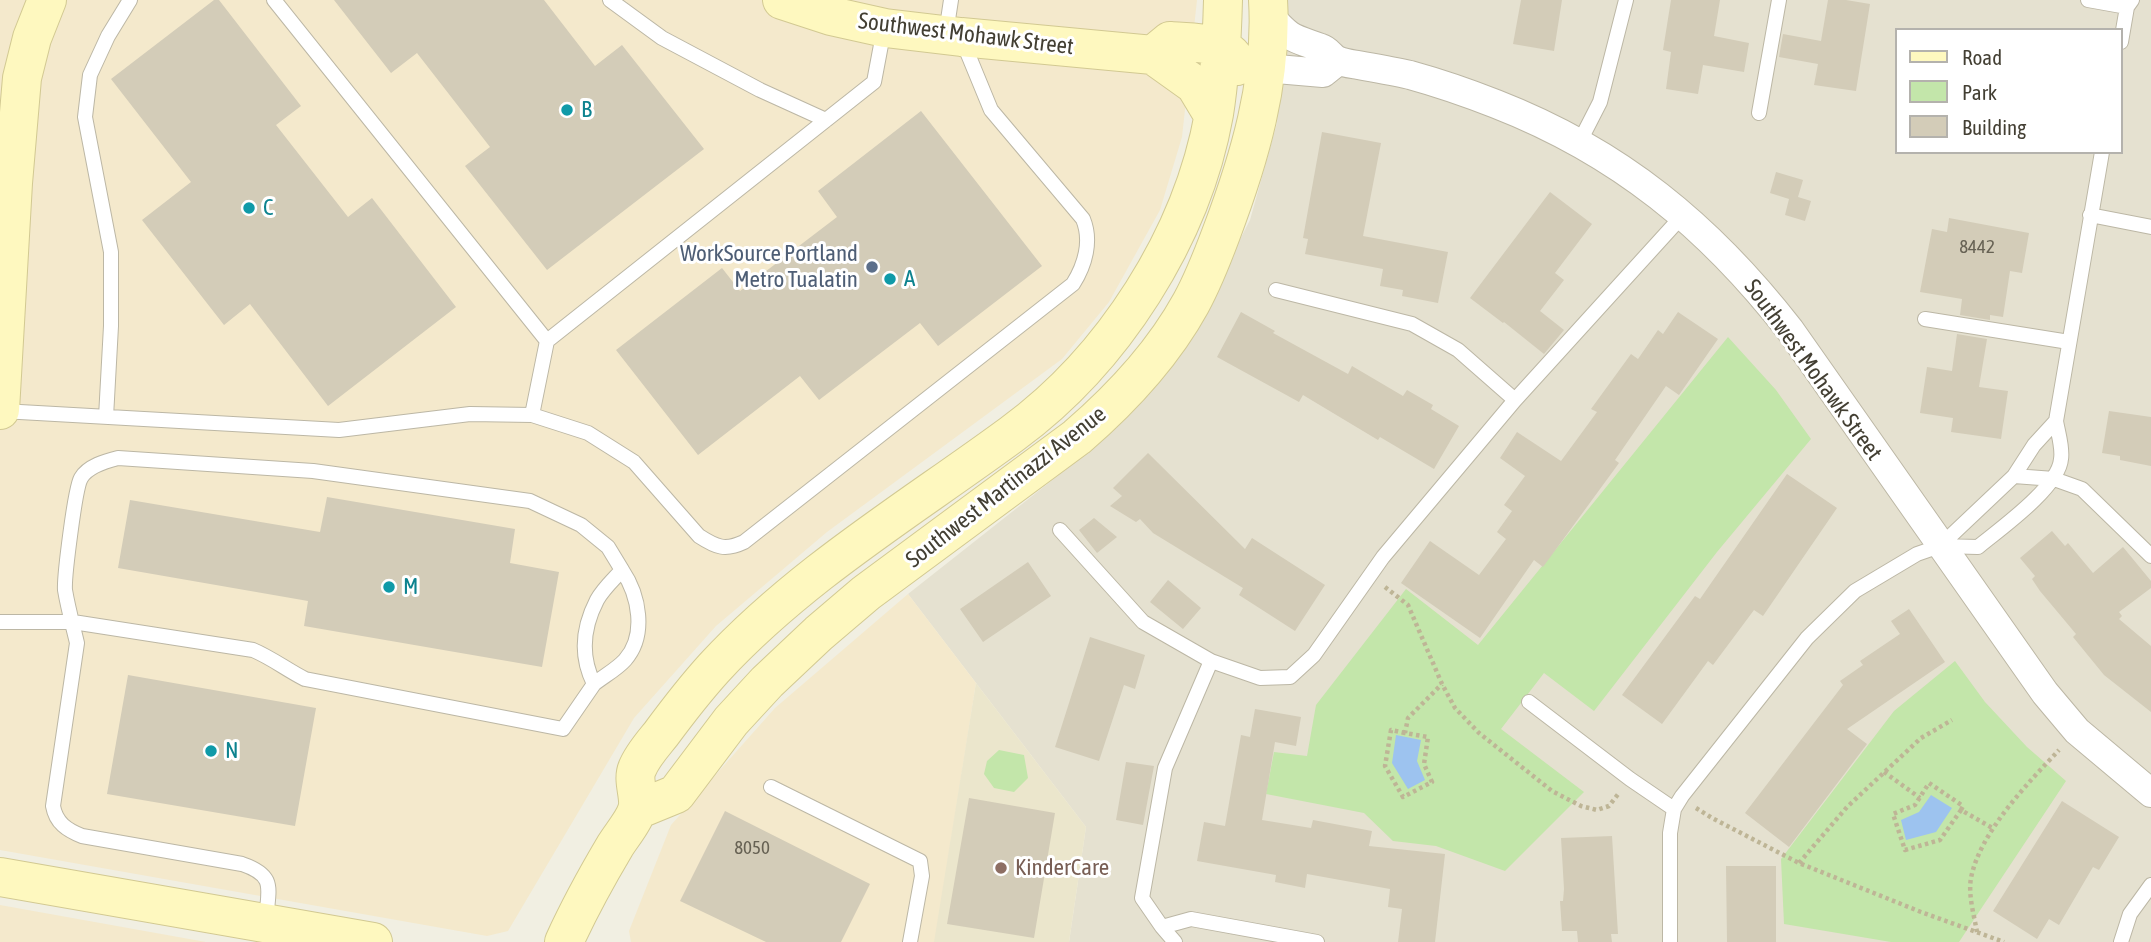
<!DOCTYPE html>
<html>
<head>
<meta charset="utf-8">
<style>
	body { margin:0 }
	#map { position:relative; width:2151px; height:942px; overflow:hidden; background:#f1efe2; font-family:"Asap Condensed",sans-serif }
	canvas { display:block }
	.legend { position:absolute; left:1895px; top:28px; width:228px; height:126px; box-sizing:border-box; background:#fff; border:2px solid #b4b2ad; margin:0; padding:9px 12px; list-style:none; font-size:21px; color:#433f33 }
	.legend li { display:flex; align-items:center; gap:14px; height:35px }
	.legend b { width:35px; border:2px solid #b4b2ad }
</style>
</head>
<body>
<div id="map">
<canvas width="2151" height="942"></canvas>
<ul class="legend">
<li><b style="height:9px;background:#fef8bf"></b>Road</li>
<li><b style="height:19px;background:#c3e6aa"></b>Park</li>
<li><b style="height:19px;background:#d3ccb8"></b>Building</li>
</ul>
</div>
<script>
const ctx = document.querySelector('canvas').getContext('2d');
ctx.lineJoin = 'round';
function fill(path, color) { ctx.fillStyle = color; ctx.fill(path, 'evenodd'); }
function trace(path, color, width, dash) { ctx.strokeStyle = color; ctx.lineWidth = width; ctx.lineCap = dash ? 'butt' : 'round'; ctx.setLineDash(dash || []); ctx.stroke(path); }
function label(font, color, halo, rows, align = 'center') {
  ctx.font = font + ' "Asap Condensed",sans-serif'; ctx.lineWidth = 6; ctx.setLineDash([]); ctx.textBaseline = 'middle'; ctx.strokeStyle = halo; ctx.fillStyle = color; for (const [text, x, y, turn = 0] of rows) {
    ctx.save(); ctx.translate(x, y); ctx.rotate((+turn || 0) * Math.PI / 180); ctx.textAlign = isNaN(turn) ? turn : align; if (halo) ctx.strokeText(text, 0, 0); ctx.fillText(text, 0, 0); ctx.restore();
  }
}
const residential = new Path2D(`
	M1283,0H2151V942H1069L1086,827L908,594L1079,459L1198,321L1250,220L1277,123ZM1897,30H2121V152H1897Z`);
const commercial = new Path2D(`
	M0,0H1197L1182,137L1160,210L1109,302L1062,359L827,532L716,626L634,718L508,931L487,936L0,850Z
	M908,594L976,683L935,942H631L629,931L671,825L775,708Z
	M0,905L206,942H0Z`);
const education = new Path2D(`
	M976,683L1086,827L1069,942H934Z`);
const green = new Path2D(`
	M1728,337L1776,390L1811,439L1717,552L1594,711L1544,673L1501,729L1584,792L1505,871L1436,846L1393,841L1364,813L1266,794L1274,752L1307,756L1316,705L1406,589L1478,645Z
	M1955,661L1985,702L2027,747L2066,781L1959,942H1891L1784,924L1781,859L1894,711Z
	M999,750L1024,755L1028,778L1014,792L994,788L984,774L987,761Z`);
const water = new Path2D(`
	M1396,735L1421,740L1417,761L1425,780L1408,789L1392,763Z
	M1931,795L1952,808L1936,832L1906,840L1901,820L1919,812Z`);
const building = new Path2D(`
	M214,0H219L301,106L276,125L348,217L372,198L456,307L328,406L250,304L224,325L142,220L191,182L111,79Z
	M334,0H544L595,66L622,45L704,149L547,270L465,166L490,147L417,53L391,73Z
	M1521,0H1562L1554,51L1513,44Z
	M1671,0H1720L1714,36L1749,43L1744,72L1703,65L1698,94L1666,89L1671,52L1663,50Z
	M1828,0H1846L1870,4L1856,91L1814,85L1818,64L1779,57L1783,34L1821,41Z
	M921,111L1042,266L938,346L920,323L819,400L800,376L698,455L616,350L722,268L740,291L837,217L818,191Z
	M1322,132L1381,143L1363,236L1448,252L1438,303L1402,296L1403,290L1380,286L1383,269L1305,254L1308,239L1303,238Z
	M1776,172L1803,180L1798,197L1811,201L1805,221L1785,215L1789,199L1770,193Z
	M1550,192L1592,224L1555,273L1564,280L1540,311L1564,330L1544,354L1504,322L1503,323L1470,298Z
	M1949,218L2029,233L2022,273L2010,271L2003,317L1990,315V320L1960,315L1962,299L1920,292L1932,229L1947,232Z
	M1241,312L1275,331L1273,333L1348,374L1352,366L1403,396L1407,390L1433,405L1431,409L1459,426L1434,469L1380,437L1378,440L1303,395L1299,402L1217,357Z
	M1678,312L1718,339L1679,395L1666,386L1615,460L1619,463L1543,567L1534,560L1480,638L1401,583L1430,541L1479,575L1506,539L1497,532L1512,511L1504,505L1525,476L1500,458L1517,432L1561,461L1597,412L1591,409L1631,354L1638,359L1658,330L1663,334Z
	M1957,334L1987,339L1979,387L2008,391L2001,439L1951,432L1953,418L1920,413L1927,367L1952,371Z
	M2109,411L2151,417V466L2120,460V456L2102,453Z
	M1148,453L1245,549L1252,538L1325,585L1295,631L1239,595L1243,588L1153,533L1140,519L1136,522L1110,506L1122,496L1113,488Z
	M1787,474L1837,508L1763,616L1754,610L1713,665L1708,661L1662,724L1622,695L1695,596L1700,599Z
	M327,497L515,529L510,563L559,572L542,667L304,626L308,601L118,568L130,500L320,532Z
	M1094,518L1117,537L1097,553L1079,530Z
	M2052,531L2065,546L2068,543L2093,573L2123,547L2151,581V588L2119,612L2122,616L2119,619L2151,646V712L2104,675L2073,637L2076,634L2040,591L2032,579L2035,576L2020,558Z
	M1028,562L1051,596L983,642L960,609Z
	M1168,580L1201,608L1183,629L1150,602Z
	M1909,609L1945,662L1847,729L1867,744L1789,847L1745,813L1843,685L1840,681L1863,665L1860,661L1900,634L1891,621Z
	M1090,637L1145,655L1135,689L1124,685L1099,761L1055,747Z
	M128,675L316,708L295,826L107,794Z
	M1255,709L1301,717L1296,746L1275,742L1262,820L1311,828L1313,820L1372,831L1369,846L1445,854L1435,942H1398L1402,909L1388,907L1390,889L1307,874L1305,888L1275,882L1276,875L1197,861L1204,822L1225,826L1241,735L1250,737Z
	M1126,762L1154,766L1143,825L1116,820Z
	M969,798L1055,813L1034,938L947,924Z
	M2062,801L2119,837L2099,870L2093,867L2059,925L2049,919L2037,939L1993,911Z
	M725,811L870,884L841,942H766L680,901Z
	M1612,836L1618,934H1611L1612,942H1578L1577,931H1562L1560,901H1563L1564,889L1561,838Z
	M1726,866H1776V942H1727Z`);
const path = new Path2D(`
	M1385,587L1408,605L1442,684L1455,708L1479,733L1552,791L1581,806L1597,810L1609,806L1619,793
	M1405,733L1391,730L1385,766L1403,797L1432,782L1424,764L1428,737L1405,733L1408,718L1442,684
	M1884,772L1920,798
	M1696,808L1712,818L1799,863L1921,912L2004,942
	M1961,810L1963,806L1929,783L1915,805L1893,814L1905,850L1940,840L1961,810L1994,829
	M1799,863L1847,807L1921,738L1952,720
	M1977,932C1974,915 1968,895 1971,878C1980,832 2028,783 2059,750`);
const lane = new Path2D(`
	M274,0L547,341L874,82L884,29
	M610,0L662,38L760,90L826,120
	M2088,0L2127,7
	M946,33L951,0
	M2121,42L2127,7L2132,0
	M1759,113L1779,0
	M1579,143L1600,102L1626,0
	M2090,215L2151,227
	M1276,290L1412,324L1458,350L1515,400
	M1925,319L2069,342
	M2,411L339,430L470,414L532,415L588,433L634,462L699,536C716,547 725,551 744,542L1073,284C1085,265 1092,241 1083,219L991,110L963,42
	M532,415L547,341
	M106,417L111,326V252L85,117L90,75L108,36L130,0
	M2014,476L2054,479L2082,489L2151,556
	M1060,530L1143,622L1211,661L1260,678L1290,677L1314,655L1383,557L1515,400L1684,214
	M1940,546L2014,476L2034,445L2056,421
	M0,622H73L253,650C272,658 287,670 305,679L563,729L594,684C580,656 583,627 597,600C603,589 614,579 622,570L608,547L581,525L530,501L313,471L118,458C106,461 88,466 81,478C75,488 64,578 65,590C68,608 73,626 77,643L53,806C56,823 67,830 82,836L242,864C277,876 268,889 266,921
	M594,684C604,676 617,669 625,660C647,635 639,595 622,570
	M1529,702L1630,779L1674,809
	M771,787L920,861L922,876L910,942
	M1162,927L1142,898L1165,768L1211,661
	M1175,942L1162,927L1191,919L1317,942
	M1670,942V833L1674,809L1682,796L1807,638L1855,591L1917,554L1940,546L1978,547C2000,529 2059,487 2061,459C2063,448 2058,433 2056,421L2102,152
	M2121,942L2130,914L2151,885`);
const street = new Path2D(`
	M1269,15C1291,40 1291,37 1321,48C1328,50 1331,57 1337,60C1343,63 1352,64 1358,65C1375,68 1393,71 1410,75C1439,83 1468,93 1496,104C1619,152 1709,226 1790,330L2045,693L2077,731L2151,793
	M1265,68L1323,73L1338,61`);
const secondary = new Path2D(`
	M782,0L831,16L885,28L961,37L1153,55L1195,85L1213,115
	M1153,55L1170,41C1190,43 1232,40 1237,66
	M0,410L13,183L22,78L32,38L47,0
	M637,810L676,794L731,721L767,682L819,633L866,593L1077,437C1121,399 1163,354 1191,303C1203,281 1212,258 1221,234C1249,160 1273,81 1268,0
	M0,877L373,942
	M564,942C579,909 596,878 615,846C621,836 634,821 637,810C641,798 632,781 637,769C642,756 653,744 661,734C678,711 695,689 714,668C801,574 910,509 1012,434C1113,360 1192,237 1214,114C1220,77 1222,38 1223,0`);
const markers = [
	[567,110,7,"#0f9aa8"],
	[249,208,7,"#0f9aa8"],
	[872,267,7,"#5c6f8a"],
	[890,279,7,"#0f9aa8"],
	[389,587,7,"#0f9aa8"],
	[211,751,7,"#0f9aa8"],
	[1001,868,7,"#8d6e63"]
];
const numberNames = [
	["8442",1977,247],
	["8050",752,848]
];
const streetNames = [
	["Southwest Mohawk Street",966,34,7],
	["Southwest Mohawk Street",1813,370,54],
	["Southwest Martinazzi Avenue",1006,487,-38]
];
const cultureNames = [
	["B",581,110],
	["C",263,208],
	["A",904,279],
	["M",403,587],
	["N",225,751]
];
const serviceNames = [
	["WorkSource Portland",858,254],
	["Metro Tualatin",858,280]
];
const educationNames = [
	["KinderCare",1015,868]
];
fill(residential, '#e5e1d0');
fill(commercial, '#f4e9cc');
fill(education, '#ebe6cc');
fill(green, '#c3e6aa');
fill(water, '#9dc3ef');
fill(building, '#d3ccb8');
trace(lane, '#bcb7a5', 16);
trace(street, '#bcb7a5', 30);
trace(secondary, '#d2c992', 40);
trace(path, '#beb596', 4.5, [3.5, 3.5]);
trace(lane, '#fff', 14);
trace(street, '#fff', 28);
trace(secondary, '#fef8bf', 38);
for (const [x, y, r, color] of markers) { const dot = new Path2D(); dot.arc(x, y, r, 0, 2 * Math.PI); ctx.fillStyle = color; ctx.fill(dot); trace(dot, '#fff', 2.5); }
label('19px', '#676254', null, numberNames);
label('23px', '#433f33', '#fff', streetNames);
label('23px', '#0d838f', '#fff', cultureNames, 'left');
label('23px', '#4e5e75', '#fff', serviceNames, 'right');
label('23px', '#785e54', '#fff', educationNames, 'left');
</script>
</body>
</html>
